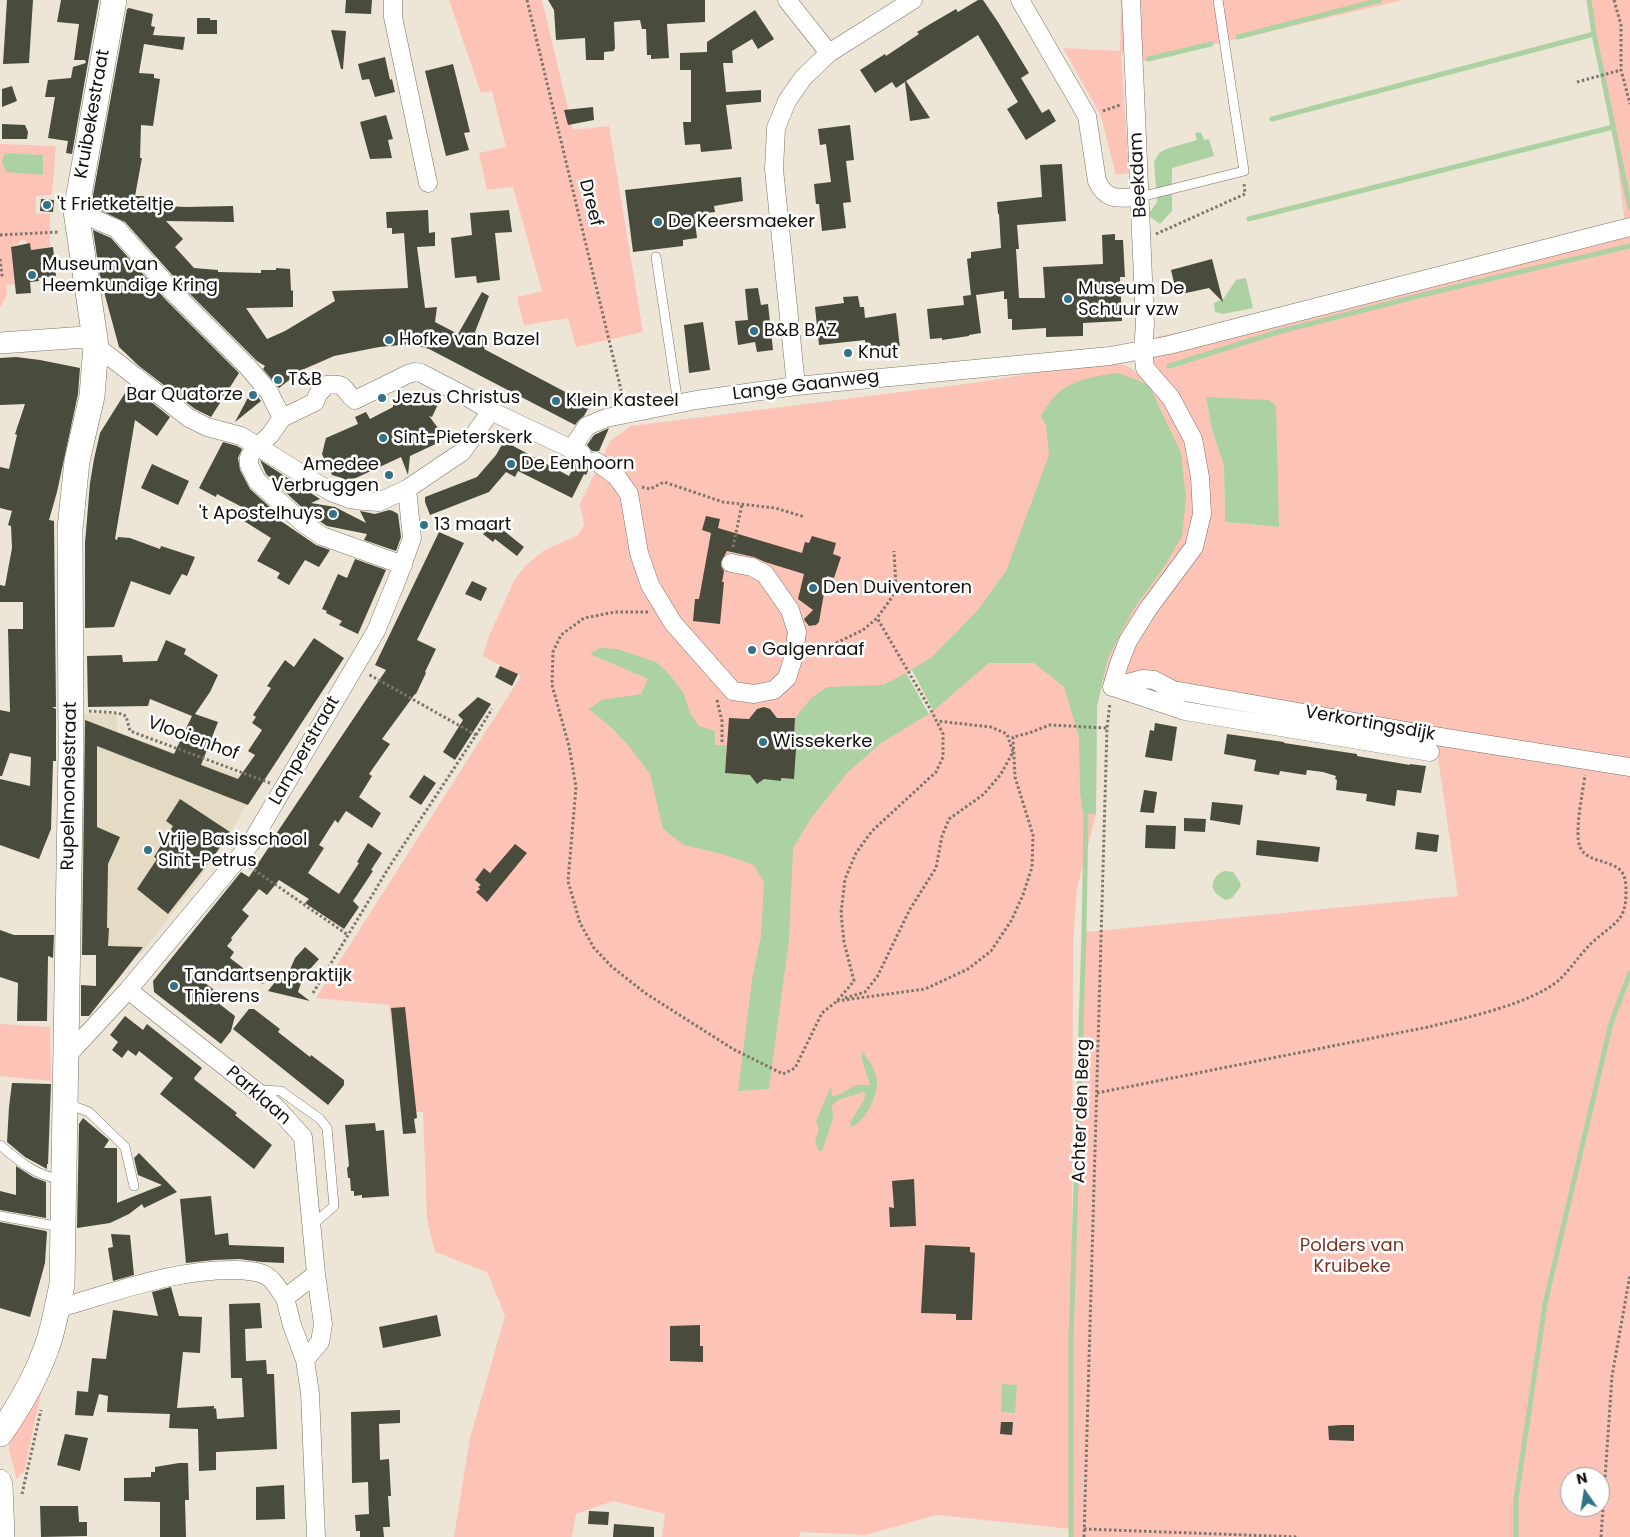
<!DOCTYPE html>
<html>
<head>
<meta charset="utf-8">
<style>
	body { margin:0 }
	#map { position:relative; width:1630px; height:1537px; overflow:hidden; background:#ede6d6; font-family:Poppins,sans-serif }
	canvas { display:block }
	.north { position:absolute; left:1560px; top:1467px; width:50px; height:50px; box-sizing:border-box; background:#fff; border:1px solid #a1a09e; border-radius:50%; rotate:347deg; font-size:14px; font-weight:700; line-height:20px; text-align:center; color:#14110c }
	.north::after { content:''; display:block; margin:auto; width:18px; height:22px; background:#337287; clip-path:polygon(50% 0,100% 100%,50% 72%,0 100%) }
</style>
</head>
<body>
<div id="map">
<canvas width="1630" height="1537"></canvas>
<div class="north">N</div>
</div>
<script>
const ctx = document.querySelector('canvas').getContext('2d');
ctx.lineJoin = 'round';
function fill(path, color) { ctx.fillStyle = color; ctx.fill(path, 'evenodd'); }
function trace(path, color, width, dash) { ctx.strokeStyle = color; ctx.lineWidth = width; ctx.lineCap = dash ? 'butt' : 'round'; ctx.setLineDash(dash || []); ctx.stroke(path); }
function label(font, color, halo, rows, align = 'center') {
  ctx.font = font + ' Poppins,sans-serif'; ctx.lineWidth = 5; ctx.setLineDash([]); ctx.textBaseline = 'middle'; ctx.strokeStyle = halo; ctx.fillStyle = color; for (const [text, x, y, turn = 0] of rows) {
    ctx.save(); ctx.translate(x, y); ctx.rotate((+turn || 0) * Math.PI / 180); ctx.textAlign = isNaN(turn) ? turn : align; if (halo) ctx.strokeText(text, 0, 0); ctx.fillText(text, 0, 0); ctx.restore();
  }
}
const built = new Path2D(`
	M81,713L117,714V732L262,783L257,786L237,822L200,878L141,954L76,953Z`);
const green = new Path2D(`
	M449,0H542L573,130L609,126L643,332L576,347L568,318L524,325L517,297L542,291L513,187L487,190L479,153L506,147L492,91L481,93Z
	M1121,0H1403L1139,62L1121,52L1129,173L1116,175L1101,116L1063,48L1120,51Z
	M1589,0H1630V1537H1071V1529L937,1515L865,1535L800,1532L799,1537H662L665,1514L613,1501L576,1514L572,1537H454L470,1438L505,1316L487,1272L435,1252L427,1219L423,1112H404L389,1005L316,998L521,676L483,656L489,636L515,579L525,566L543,551L578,535L584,525L580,504L610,441L631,426L973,383L1107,361L1127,366L1147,379L1156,337L1196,329L1625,224L1613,127ZM1206,397L1278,527L1225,522L1224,466L1212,430ZM1103,681L1192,703L1436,744L1458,896L1086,932L1072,1316L1073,942L1077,888L1096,814L1097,706ZM1570,1477H1600V1507H1570Z
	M0,144L56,146L52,195L36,196V213L50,214V247L31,250L25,240L19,241V244L16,245V247L11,248L15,284L6,285L7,295L0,308Z
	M0,1024L50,1027L51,1081L0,1076Z
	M38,1393H41L24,1473H21L18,1478L16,1479C16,1464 6,1454 10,1441Z`);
const water = new Path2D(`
	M1201,132L1204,140L1209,139L1214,156L1172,168V211L1160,224L1148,215L1157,202L1154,162L1159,153L1166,149L1197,140L1195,133Z
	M4,153L43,155V175L6,172L2,162Z
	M1246,278L1253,308L1223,314L1215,312L1214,303L1224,298L1236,280Z
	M1119,373L1149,385L1181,453L1186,498L1182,536L1164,567L1133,610L1108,658L1097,706L1096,814H1083L1080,793L1079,737L1064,687L1034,663H989L932,712L881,743L847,773L812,817L793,848L789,939L769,1089L738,1091L752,980L761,936L764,883L754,865L722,854L684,845L663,829L650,774L629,746L612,728L589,709L601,700L641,694L648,679L590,654L600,648L617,649L656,662L670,675L684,694L690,714L699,726L715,731V745H727L725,773L749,775V773L756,782L759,783L765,778L781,781V778L794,779V750L798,748L799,740L794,737L795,718L811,698L827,687L882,685L897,678L932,657L977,611L1006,571L1049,455L1046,425L1041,416C1046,408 1051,399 1058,393C1074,379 1100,375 1119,373Z
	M1206,397L1269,400L1276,406L1279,527L1225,522L1224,466L1212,430Z
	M1224,871L1233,872L1240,882L1241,886L1232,898L1226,900C1222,898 1217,895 1215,892C1209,884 1216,874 1224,871Z
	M863,1052C869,1061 876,1069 877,1081C878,1095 865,1124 850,1127C852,1115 862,1107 866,1094L863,1092L838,1100L832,1106L833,1119L822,1151H819L815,1142L819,1129L816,1121L831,1086L832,1096L838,1095L856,1085H870L861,1057Z
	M1002,1384L1017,1385L1015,1413L1001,1412Z`);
const pier = new Path2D(`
	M912,670L933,710L929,714L906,673Z`);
const stream = new Path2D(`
	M1589,0L1594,34L1630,208
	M1238,37L1380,0
	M1148,59L1211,44
	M1272,119L1594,34
	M1249,219L1613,127
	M1169,366L1278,332L1430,293L1630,246
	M1071,1537V1340L1084,933L1086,814
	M1516,1537V1499L1545,1304L1611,1023L1630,973`);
const building = new Path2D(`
	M7,0H33L29,63L3,64Z
	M61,0H99L72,154L66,153L68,141L48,138L55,97H45L48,80L71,78L73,67L86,63L85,60H74L79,24L57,22Z
	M346,0H372L371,14L345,13Z
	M548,0H705V22L667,24L669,58L651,59V55H647L646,29H642L640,20L614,22L615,49H614V51L604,52V60H586L585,38L556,40L554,10Z
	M978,0H983L998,22L1029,73L1021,78L1042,113L1049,109L1056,121L1026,140L1007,109L1018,102L978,35L906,81L930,118L910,121L905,82L896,88L892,82L875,93L860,70L885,54L886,56L919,34L917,32L932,23L956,9L958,12Z
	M129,8L153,14L151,26L155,27L153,35L185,37L183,50L144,44L139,73L154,74V78L160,79L153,126L141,125L140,158H142L135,196H144V205L186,207L233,206L234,222L166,221L183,239L175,247L194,268L218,270V272L261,273V270H276V268L290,269L291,291L293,290V307L246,308L267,339L285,331L335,301L332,291L408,288L404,233L392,234V228H387L386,212L428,210L429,233L435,232V246L417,247L425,308L437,307L435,322L458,334L482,292L489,296L475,332L489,340L484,349L590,405L584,416L579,420L575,425L429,349L411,344L379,347L334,356L302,370L279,388L263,369L265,366L257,361L182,286L125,222L91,206L127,9Z
	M755,10L774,39L758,49L752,39L732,51L733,63H723L726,92L761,90V102L726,105L732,149L701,152L700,144L685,145L683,122H691V70H680V53L707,52V42Z
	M197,18H210V20H217V34H197Z
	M331,30L346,31L343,69H341Z
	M385,57L390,80L392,79L395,92L375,97L369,79L362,80L358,64Z
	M453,64L470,132L464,133L469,150L446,156L425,71Z
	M12,86L17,101L2,107V89Z
	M593,107L594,120L568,125L564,110Z
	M386,115L393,139L388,140L392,158L370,159L360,122Z
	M2,124L25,125L28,132L27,139H2Z
	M850,125L854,160L846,161L851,202L843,203L846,228L822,231L819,204H816L814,184L831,182L826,144L820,145L818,129Z
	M1062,164L1066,221L1017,225L1019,249H1016L1019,298H1045L1043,267L1103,264L1102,235L1115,234V240H1123L1125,277H1120L1122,321L1083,323V336L1046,337V328L1012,330V319H1008L1007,299H1004V291L976,295L981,333L969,335V336L942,340V338L930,339L927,309L964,305L963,296L971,295L967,259L971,258V252L1001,248L999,214H998L997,202L1042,197L1040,165Z
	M741,177L743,201L714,206L715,212L694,214L697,238L683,240V246L633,252L625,190Z
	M41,199L54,200L53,212L40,211Z
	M509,210L512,232L495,233L500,280L477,283L476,276L455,278L451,238L472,235L470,213Z
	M93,230L111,238L166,300L239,373L211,417L195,409L139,366L119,347L100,277Z
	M30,243L31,250L53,247L56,276L38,278L39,281L30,282L31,293L16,294L11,247Z
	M1212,259L1223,302L1209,288L1177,295L1171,270Z
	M758,288L761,305L768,304L773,350L757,352L755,342L738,345L735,321L748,320L745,289Z
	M858,296L860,307H864L865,318L896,313L900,348L866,351L865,340L819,345L815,307L844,303L843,297Z
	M703,322L710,370L689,373L684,325Z
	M16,357L40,360L80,368L78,394L57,492L49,520L54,521L56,707H52L56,709V761H53L51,829L39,859L0,845V779L30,786L31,757L10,753L2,776H0V710L10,712L8,629H23V602H0V585L5,586L12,548L11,526L8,525L12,511L0,508V467L9,469L17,435L15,434L25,404L0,405V358Z
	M130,385L170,417L157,436L135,420L115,539L117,540L118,537L130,538L160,549L161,546L195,557L187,576L182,574L170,595L131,581L114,627L85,628V543L90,483L94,459L100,433Z
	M252,389L261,401L235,422L252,390Z
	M420,395L423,401L430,399L439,402L432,417L429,416L438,428L436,430L442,441L410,456L408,475L401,457L345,483L342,478L332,475L322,454L326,438L358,424L355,417L366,412L370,419L393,407V405Z
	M609,428L599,451H592L587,445L594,435Z
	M504,441L569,476L576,463L582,465L586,464L589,469L586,475L584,474L572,498L518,471L515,477L506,472L489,492L430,515L425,502V497L477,477L496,455Z
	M223,442L237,446L242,449L238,458L240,470L250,489L282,518L275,517L316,545L330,550L319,567L305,560L289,585L277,578L280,573L257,561L271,538L236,516L242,507L217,494L216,497L199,488Z
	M260,460L320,499L311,503L335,507L366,523L360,511L375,514L389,510L393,511L398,514L401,537L396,551L364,540L367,534L327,526L310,515L266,474Z
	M152,464L189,481L178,505L141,488Z
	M706,516L720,519L718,528L802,553L805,542L809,543L812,536L836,543L833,554L841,557L834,578L827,576L819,622L816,625L809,626L805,621L804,619L813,610L798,599L804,574L765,562L754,557L727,551L721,562V566L724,571L722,582H724L720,624L693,621L695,599H699L711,533L702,530Z
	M493,522L524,547L517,556L495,539L493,542L483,534Z
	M439,532L464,543L417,640L436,649L425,672L426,673L416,694H415L382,739L390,744L369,774L372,776L359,797L381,813L372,828L346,811L338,823L335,820L319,845L324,848L308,873L339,894L359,863L357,862L368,843L382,853L371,870L373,871L353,901L359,907L344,929L305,903L309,899L279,880L267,895L259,889L242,910L249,916L231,938L232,940L227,946L234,952L230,958L264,984L183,966L218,993L213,999L235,1016L231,1031L221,1044L154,992L153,981L241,872L249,877L269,847L268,846L386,670L375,665Z
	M355,559L386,570L358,634L339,625L342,621L326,613L327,611L322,609L338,574L347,578Z
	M472,581L487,588L481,601L465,594Z
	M314,638L344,658L248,805L97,746V827L120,837L108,864L107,928H109L108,946L143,947L89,1016H81V985L96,986V955H82L85,720L174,754L192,716L150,699L148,706L88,707L87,656L122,655L123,662L157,661L166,640L186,649L184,654L218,675L210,692L195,714L218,722L201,765L238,779L255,755L248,751L262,730L252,723L256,717L253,715L271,688L267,686L285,660L294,667Z
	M500,666L518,674L512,686L495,677Z
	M478,697L491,704L455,760L443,752L463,720L458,715Z
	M764,707L770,709L777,718H795L794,737L799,739L798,748L796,749L794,779L781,778V781L764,779L757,784L750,775L725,773L729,718L749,719L757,709Z
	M1155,723L1177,727L1172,761L1145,757L1150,730L1154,731Z
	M1227,734L1284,742V743L1357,754V756L1410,765V764L1426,766L1421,793L1397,790L1395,806L1366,801L1367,794L1336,790L1337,780L1335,779L1336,776L1323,772L1307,770L1306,775L1280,771L1279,775L1254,771L1256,760L1224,754Z
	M424,775L436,783L421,805L409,797Z
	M1144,790L1157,792L1154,813L1140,812Z
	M180,799L230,832L216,853L168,914L137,889L157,859L154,857L173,826L166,821Z
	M1212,802L1243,805L1240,825L1210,820Z
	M1184,818L1206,819L1205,832L1184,831Z
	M1146,825L1176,826L1175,849L1145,848Z
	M1417,832L1439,835L1437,852L1415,849Z
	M1257,840L1320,847L1318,862L1256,855Z
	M515,844L527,853L487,902L476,892L480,889L478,887L481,885L475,880L484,868L490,873Z
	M0,930L14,935H54L53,958L48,956L47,1021H17L18,983L0,977Z
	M305,947L319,959L303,977L298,992L310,1001L268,991L279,977L285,981L295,958Z
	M405,1007L417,1118L414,1119L416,1133L403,1134L391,1008Z
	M249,1009H254L280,1029L278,1032L310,1057L311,1055L344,1080V1085L328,1105L233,1029Z
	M125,1016L143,1030L147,1024L202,1068L194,1078L195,1080L237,1113L235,1115L272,1145L254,1169L160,1094L173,1078L139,1051L136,1056L128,1050L122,1058L112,1050L118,1042L110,1035Z
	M12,1083L51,1084L48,1164H47V1169L25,1157L7,1142L9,1107Z
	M83,1118L109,1140L104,1148H117V1203L162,1185L138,1175L134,1158L139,1153L177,1192L144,1208L142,1204L129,1214L110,1223L77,1228L79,1124Z
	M375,1123L376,1131L384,1130L389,1196L362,1198V1195L354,1196V1191H351L350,1178H348L347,1168L349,1166L345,1125Z
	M16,1166L33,1177L46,1182V1218L0,1210V1191L16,1195Z
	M914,1179L916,1226L890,1227L889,1207L894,1208L892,1181Z
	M211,1196L215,1235L228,1233L229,1245L284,1247V1263L262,1262L239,1259L214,1260L186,1263L180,1199Z
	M0,1222L46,1231L47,1232L45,1263L30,1317L0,1308Z
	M111,1234L130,1235L134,1275L113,1281L108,1248L113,1247Z
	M925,1245L970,1247V1252L975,1253L972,1320H956V1314L921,1313Z
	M171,1287L179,1316L202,1317L200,1353L183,1352L177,1408L214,1406V1409L216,1408L217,1419L244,1417L242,1378H231L229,1304L260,1303L262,1328L245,1329L246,1361L266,1360L267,1374H274L277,1449L216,1452V1470L199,1471L198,1429L169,1428L170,1414L107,1412L108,1396L99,1394L93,1416L75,1415L77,1391L88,1392L92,1358L106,1359L113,1310L158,1316L152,1292Z
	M437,1315L441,1336L383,1348L379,1327Z
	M700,1325V1346H703V1362L670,1361V1326Z
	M400,1410V1423L379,1424L380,1460L389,1459L391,1496H388L390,1527H383L384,1537H360V1531H356L355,1515L369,1514L368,1482L352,1483L351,1412Z
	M1001,1422H1013L1012,1435L1000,1434Z
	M1341,1425H1354V1441L1329,1440L1328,1426Z
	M65,1434L88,1438L80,1471L57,1465Z
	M179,1463H188L189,1500H185L186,1537H160V1502L124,1501V1478L151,1477V1472H155V1467Z
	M284,1485L285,1519L256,1520V1487Z
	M40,1506H78L79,1522H87V1536L41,1537Z
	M589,1511L609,1512L608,1525L588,1524Z
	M614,1524L654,1527V1537H613Z`);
const path = new Path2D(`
	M527,0L623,398
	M1614,0L1621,25V70L1630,104
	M1577,82L1621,70
	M1103,111L1120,105
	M1156,234L1245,194L1244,183
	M0,235L59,232
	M0,259L2,275L0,276
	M321,468L327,465
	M642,487L650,489L664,482L723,502L775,508L805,517
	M733,547L742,504
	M648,612H615L584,618L561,635L553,652L552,685L569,746L576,787L568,881L580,923L594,948L611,966L645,993L733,1049L783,1074L795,1068L822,1013L837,1001L854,981L844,942L841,913L845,879L856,853L872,831L936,772L943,757V734L932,712L877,618
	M809,656L863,630L877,618L890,600L896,588L894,551
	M717,700L722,721V742
	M89,711L118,713L126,716L130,731L270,783
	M476,735L492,709
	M250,867L348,935
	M313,993L391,864L476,735L368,674
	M845,998L865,992L877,977L910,909L936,868L942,836L949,819L984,794L1001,774L1013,752L1007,734L991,727L937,721
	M837,1001L925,989L968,969L991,951L1011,921L1023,895L1032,867L1033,835L1015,777L1013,737L1029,733L1050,725L1107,728
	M1097,1093L1428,1027C1465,1018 1531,1004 1559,980C1572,968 1581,952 1595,940C1614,923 1626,921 1626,893C1626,887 1626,879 1623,874C1619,866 1609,864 1601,861C1593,859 1583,855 1580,847C1574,833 1583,791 1585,775
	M22,1494L41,1410
	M1084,1529L1299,1537
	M1084,1537L1107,728L1110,703
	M1601,1537L1612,1376L1630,1275`);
const service = new Path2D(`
	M1140,197L1244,171L1218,0
	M656,257L678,404
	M259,1090L281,1091L320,1119L327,1128L334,1206L311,1226
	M68,1104L89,1112L125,1147L134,1186
	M0,1145C20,1162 35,1175 62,1180
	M0,1216L61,1227`);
const minor = new Path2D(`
	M393,0V17L428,183
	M787,0L829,53
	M1020,0L1087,116L1097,181C1107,203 1120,197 1140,197
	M76,211L117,229L174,293L247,366L269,392L282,418
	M96,346L189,418L207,427L241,436L331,492L350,499L364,501L379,502L407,489L462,452L491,411
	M796,386L774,169L776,128L787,101L803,78L829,53L913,0
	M572,448L587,426L606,418L696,400L796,386L1110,356L1169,345L1630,227
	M596,461L617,477L629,494L639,553L650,585L673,623L733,691L754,694L774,690L787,678L793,659L797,632L790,610L765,574L752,567L731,563
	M403,565L322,536L303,523L257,481L249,465V458L252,452L270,435L282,418L315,402L318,394L327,385C348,382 342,391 355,400L408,374L415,372L421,373L467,397L491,411L582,454
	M1112,687L1119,664L1128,641L1148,609L1194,547L1202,514L1200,477L1193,439L1171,398L1145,368L1143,349L1145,325L1131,0
	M1112,687L1143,679L1154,680L1173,690L1435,736L1630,767
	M1113,687L1185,711L1430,752
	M128,990L275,1106L303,1137L316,1274L323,1324L320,1342L305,1360L310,1393L316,1537
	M66,1057L128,990L251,843L376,631L398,577L412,538L407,489
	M56,1309C116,1292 176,1268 239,1270C248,1271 261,1271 268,1277C275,1281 280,1292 285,1298
	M305,1360L292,1325L285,1298L316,1274`);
const tertiary = new Path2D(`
	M0,343L85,337L96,346
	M0,1480L2,1485L4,1537`);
const secondary = new Path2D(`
	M0,1434C19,1407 35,1380 46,1349C54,1329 57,1306 62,1285L71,749L70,529L77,461L92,396L96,346L76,211L114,0`);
const markers = [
	[47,205,5,"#337287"],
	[658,222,5,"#337287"],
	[32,275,5,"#337287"],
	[1068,299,5,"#337287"],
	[754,331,5,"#337287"],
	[389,340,5,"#337287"],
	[848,353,5,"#337287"],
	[278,380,5,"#337287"],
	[253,395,5,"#337287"],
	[382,398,5,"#337287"],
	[556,401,5,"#337287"],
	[383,438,5,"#337287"],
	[511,464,5,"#337287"],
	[389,475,5,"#337287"],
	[333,514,5,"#337287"],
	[424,525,5,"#337287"],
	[813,588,5,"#337287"],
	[752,650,5,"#337287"],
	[763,742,5,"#337287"],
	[148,850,5,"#337287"],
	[174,986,5,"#337287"]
];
const streetNames = [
	["Kruibekestraat",93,114,-80],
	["Beekdam",1139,175,-93],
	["Dreef",590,203,76],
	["Lange Gaanweg",806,386,-7],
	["Verkortingsdijk",1370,724,10],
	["Vlooienhof",193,739,20],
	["Lamperstraat",305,751,-60],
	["Rupelmondestraat",70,786,-89],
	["Parklaan",258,1096,41],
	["Achter den Berg",1082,1111,-88]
];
const poiNames = [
	["'t Frietketeltje",57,205],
	["De Keersmaeker",668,222],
	["Museum van",42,265],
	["Heemkundige Kring",42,286],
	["Museum De",1078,289],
	["Schuur vzw",1078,310],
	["B&B BAZ",764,331],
	["Hofke van Bazel",399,340],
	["Knut",858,353],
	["T&B",288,380],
	["Bar Quatorze",243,395,"right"],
	["Jezus Christus",392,398],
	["Klein Kasteel",566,401],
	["Sint-Pieterskerk",393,438],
	["De Eenhoorn",521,464],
	["Amedee",379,465,"right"],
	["Verbruggen",379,486,"right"],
	["'t Apostelhuys",323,514,"right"],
	["13 maart",434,525],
	["Den Duiventoren",823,588],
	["Galgenraaf",762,650],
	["Wissekerke",773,742],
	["Vrije Basisschool",158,840],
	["Sint-Petrus",158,861],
	["Tandartsenpraktijk",184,976],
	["Thierens",184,997]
];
const parkNames = [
	["Polders van",1352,1246],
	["Kruibeke",1352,1267]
];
fill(built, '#e5dbc4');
fill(green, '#fdc3b7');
fill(water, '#acd2a4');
fill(pier, '#ede6d6');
trace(stream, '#acd2a4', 5);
fill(building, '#494b3d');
trace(service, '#7a7466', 10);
trace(minor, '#7a7466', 19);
trace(tertiary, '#7a7466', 22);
trace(secondary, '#7a7466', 26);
trace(path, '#7b766c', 3, [2.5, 2.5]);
trace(service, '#fff', 9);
trace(minor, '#fff', 18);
trace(tertiary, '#fff', 21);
trace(secondary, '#fff', 25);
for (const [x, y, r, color] of markers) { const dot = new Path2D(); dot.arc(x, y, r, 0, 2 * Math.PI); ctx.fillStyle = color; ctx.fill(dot); trace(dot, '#fff', 2); }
label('18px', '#14110c', '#fff', streetNames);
label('18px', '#14110c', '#fff', poiNames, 'left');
label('18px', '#7b3226', '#fff', parkNames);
</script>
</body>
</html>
